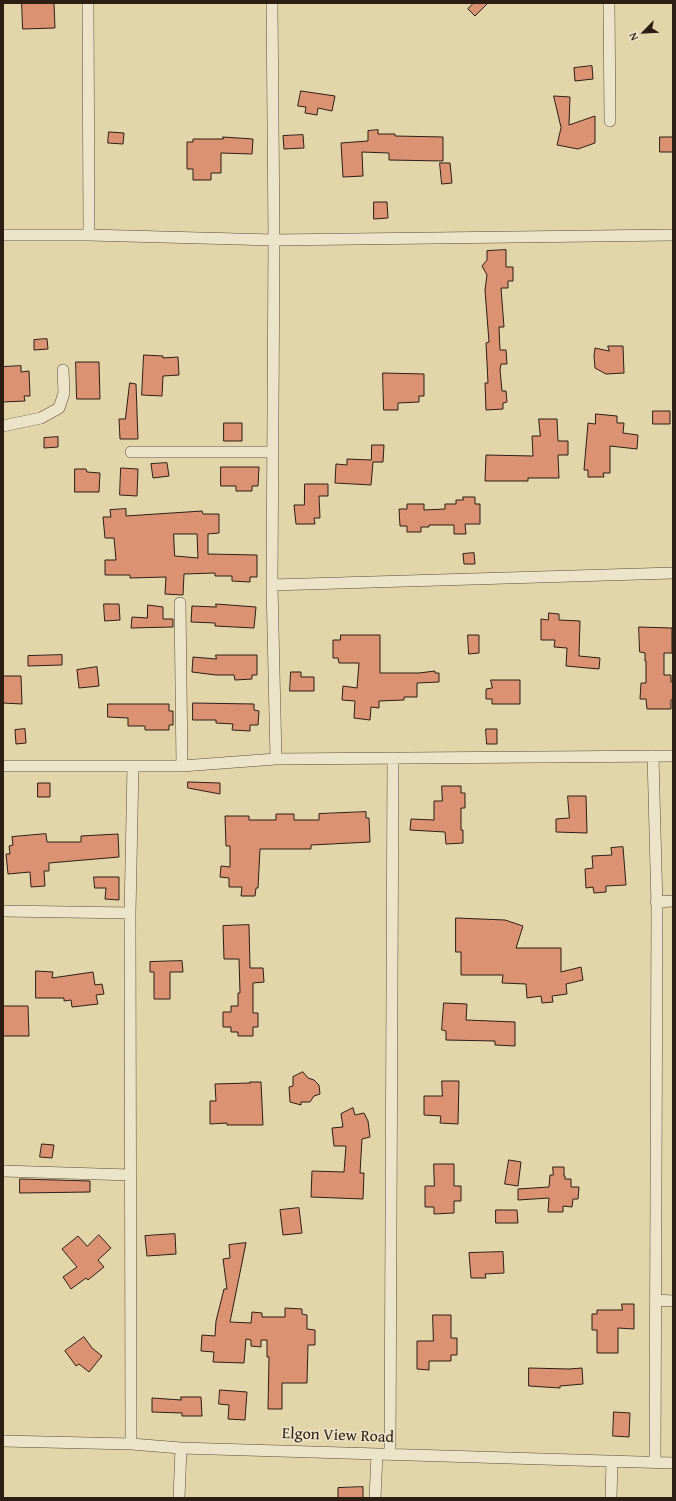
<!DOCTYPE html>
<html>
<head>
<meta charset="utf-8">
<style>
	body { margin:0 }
	#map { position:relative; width:676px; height:1501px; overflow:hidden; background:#e2d5aa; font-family:"Gentium Book Plus",serif }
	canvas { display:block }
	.frame { position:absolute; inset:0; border:4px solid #2d1e14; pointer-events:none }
	.north { position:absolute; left:624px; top:12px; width:40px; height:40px; -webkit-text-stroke:3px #ece4c8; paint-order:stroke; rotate:246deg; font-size:11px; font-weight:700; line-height:16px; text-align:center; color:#2d1e14 }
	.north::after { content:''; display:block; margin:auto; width:14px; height:18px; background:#2d1e14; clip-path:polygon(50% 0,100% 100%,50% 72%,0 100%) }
</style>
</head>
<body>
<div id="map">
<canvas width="676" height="1501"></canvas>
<div class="frame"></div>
<div class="north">N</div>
</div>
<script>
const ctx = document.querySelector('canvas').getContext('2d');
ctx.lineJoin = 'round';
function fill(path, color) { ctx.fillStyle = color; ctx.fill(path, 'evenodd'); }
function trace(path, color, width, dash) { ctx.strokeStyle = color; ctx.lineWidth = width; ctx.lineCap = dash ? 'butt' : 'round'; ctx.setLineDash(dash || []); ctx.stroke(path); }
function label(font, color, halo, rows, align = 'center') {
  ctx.font = font + ' "Gentium Book Plus",serif'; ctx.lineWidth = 3; ctx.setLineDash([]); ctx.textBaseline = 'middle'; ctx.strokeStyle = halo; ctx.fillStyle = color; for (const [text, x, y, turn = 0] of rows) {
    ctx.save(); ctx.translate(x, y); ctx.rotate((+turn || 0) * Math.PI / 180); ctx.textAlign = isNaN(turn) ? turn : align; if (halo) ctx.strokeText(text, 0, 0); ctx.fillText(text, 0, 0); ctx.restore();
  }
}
const building = new Path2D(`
	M22,3H54L55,28L23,29Z
	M474,3H488L475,16L468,9Z
	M592,66L593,79L575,81L574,68Z
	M301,91L335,96L332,111L318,108L317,115L305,113L306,107L298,106Z
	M554,96L570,97L569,125L595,116V143L578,149L557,145L561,128Z
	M378,130V134H395V136L443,137V161L389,160V153L362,152L363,176L343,177L341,143L368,141V131Z
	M109,132L124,133L123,144L108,143Z
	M303,135L304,148L284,149L283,136Z
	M223,137L253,139L252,154L221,153V173H211V180H193V169H187V142H193V139H223Z
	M660,137H673V152H660Z
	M440,163H450L452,183L442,184Z
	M374,202H387L388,218L374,219Z
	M506,250V267H513V281H508V288H501L504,327H499L500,350H506L507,364H501L500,370L502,391H506L507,402L503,403V409L486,410L485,383H488L486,343L489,342L485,290L487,275L482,266L487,260V251Z
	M47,339L48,349L34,350V340Z
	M608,346H623L624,373L606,374L595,368L594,356L595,348L609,351Z
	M144,355L163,356V358L178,357L179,375L163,376L162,396L142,395Z
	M76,362H99L100,399H77Z
	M21,366V372L29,371L30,396H24L25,401L3,402V367Z
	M383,373L424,374V396H419V402L398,403V410H384Z
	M130,383L136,384L138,439H120L119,419H125Z
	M653,411H670V424H653Z
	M596,414L617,416V423H624L623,433L638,435L637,449L610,446V473H603L604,477H588V470H584L588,423L595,424Z
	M539,419H557L558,441H568V455H558L559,478H528V481H485L486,455L533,456L532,436H540Z
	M224,423H242V441H224Z
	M58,437V447L44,448V438Z
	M372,445H384L383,462H373L371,485L335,483L336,464L347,465V459L371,460Z
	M167,463L169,476L153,478L151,464Z
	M221,467H259L258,486H252V491H236V486H221Z
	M121,468L138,469L137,496L120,495Z
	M75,469H86L87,472L100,473L99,492H75Z
	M305,484H328V496H319L320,518H314L315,524H296L294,505H304Z
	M463,497H475V504H480V524H465L466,534H454V525H429V527H421V532H407V526H400L399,509H407V504H424V510L445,509V504H456V500H463Z
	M126,509V516L202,511L203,514H219V533L208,534V554L257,555V577H250V582L232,581V576H215V573L184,574L183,595L165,594L166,577L130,578V575H105V560H116L114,538H105L103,517H111L110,510ZM174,534H197L198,558L175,556Z
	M474,553L475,564H464L463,554Z
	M104,604H119L120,620L105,621Z
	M216,604L256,607L254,628L215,626V623L191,622L192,606L216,607Z
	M148,605L163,607V619H173V627L131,628L132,617L147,618Z
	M549,613L559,614V620L580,621L579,656L600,658L599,669L566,666L567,648L554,647L555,640H541V619L548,620Z
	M639,627L672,628V653H664V675H671V682H673V699L671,700V709H647L646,699H640L641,683H646V661H645V653L640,652Z
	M341,635H380V673H419L435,671V673H439V682L417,683V697H404V700L379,701V708L371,707L370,720L354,718L355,701L342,700L343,686L357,688L359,663H339L338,658H333V640H340Z
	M468,635H479V653L469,654Z
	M62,655V665L28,666V656Z
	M216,655H257V675H252V679L235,680L234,675H216L192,672L193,657L216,659Z
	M97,667L99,686L79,688L77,670Z
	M291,672H301V677H314V691H290Z
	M3,676H21L22,704L3,703Z
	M491,680H520V704H492V699H486V689L492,688Z
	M193,703L254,704V710L259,711L258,725H250V731L232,730L233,724L216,723V720H193Z
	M108,704H169V711H173V725H169V730H145V726H128V718L108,717Z
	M25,729L26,743L16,744L15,730Z
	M486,729H497V744H487Z
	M188,782L220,783V794L188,788Z
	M38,783H50V797H38Z
	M442,786H461V793H465V808H461V830H463V843L446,844L445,832L410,830L411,819L434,820V801H442Z
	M568,796H586L587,833L556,832V819L569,818Z
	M366,812V818H369L370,842L311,845V849H260L258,888H256L255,896H241L242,887H229V878L220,877L221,866L230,867V846H226L225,816H249V820H276V814H294V820H319V814Z
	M46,834L47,842H81V836L118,834L119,857L49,863V871H44L45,886L31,887L30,872L8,874L6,854H10L9,846L13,845L12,837Z
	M623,847L626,885L606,886V892L594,893L593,887L586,888L585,869L593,868L592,856L612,855L611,848Z
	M94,877H119V900L105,899L106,888H95Z
	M456,918L505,920L523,926L516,948H561V972L581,967L583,980L566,984L567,994L552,996L553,1002L542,1003L541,996L527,998L526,984L502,983L503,975H461V952H456Z
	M249,925L250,968H263L264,982L253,983V1013H258V1027H253V1036H238V1032H231V1027H223V1012H231V1006H238V993H240L239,959H224L223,926Z
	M182,961L183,972H170V999H154V972H150V962Z
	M36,971L53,972L52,978L93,972L95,985L102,984L104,994L96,995L98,1004L72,1007L71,1000L64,1001V998H36Z
	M444,1003L467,1004L466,1020L515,1022V1046L495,1045V1041L446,1040V1031L442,1030Z
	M3,1006H28L29,1036H3Z
	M303,1072L308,1078L314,1080L319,1085L320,1094L314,1096L310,1102H301V1105L290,1102L289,1087L293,1086V1077Z
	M442,1081H459L458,1124L440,1123L441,1116L424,1115V1096H442Z
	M250,1082H261L263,1125H227V1123L210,1124V1101H216L215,1084L250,1083Z
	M353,1108L355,1115L364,1113L368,1121L370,1137L362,1139L360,1173H364L363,1199L311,1197L312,1171L344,1172L346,1146H334L332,1128L343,1127L341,1114Z
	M42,1144L54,1145L52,1158L40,1157Z
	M509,1160L521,1162L518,1186L505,1184Z
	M434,1164H454V1186H461V1201H454V1213L434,1214V1207H425V1186H434Z
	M553,1167H564V1176H565V1179H571V1187H579L578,1199H573L572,1207L563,1206V1212H548L549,1198L518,1200V1189L549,1187L550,1175H553Z
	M20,1179L90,1181V1192L20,1193Z
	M299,1208L302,1233L283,1235L280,1210Z
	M496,1210H517L518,1223H496Z
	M175,1234L176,1254L147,1256L145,1236Z
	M99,1235L111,1248L98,1260L104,1267L88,1280L86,1278L71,1289L63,1277L77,1267L62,1249L78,1236L87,1246Z
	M246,1243L230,1322L251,1323L252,1312L262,1313V1317H285V1308L302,1309V1314L307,1315V1329L315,1330V1345H308L307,1383H282V1409H268L269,1357H267V1340H261V1347L251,1346V1340L246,1339L244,1363L213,1362L214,1352L201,1351L202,1335L215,1336L216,1321L224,1289H227L223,1259L230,1258L229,1245Z
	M503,1252L504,1273L485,1274L486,1278H471L469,1253Z
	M622,1304H634V1329L618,1328V1353H597V1330H592V1314H597V1310H622Z
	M433,1315H451V1338H457V1355H451V1361H429V1370L417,1369V1341H433Z
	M84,1337L92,1348L102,1356L89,1372L79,1364L76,1366L65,1351Z
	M529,1368L569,1369L582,1368L583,1384L560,1386V1388L529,1386Z
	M220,1390L247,1392L245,1420L228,1419L229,1405L219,1404Z
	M181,1397H201L202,1416H182V1413L152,1412V1398L181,1400Z
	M614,1412L630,1413L629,1437L613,1436Z
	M363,1487V1498H338V1488Z`);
const minor = new Path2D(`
	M88,3L89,235
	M272,3L274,240L272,585L276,759
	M609,3L610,121
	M3,235H89L274,240L673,235
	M3,426L41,418L59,408L64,393L63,370
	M131,452H273
	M272,585L673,573
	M180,603L182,766
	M653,756L657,906L655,1463
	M3,766H182L276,759L673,756
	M656,902L673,901
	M3,911L130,913
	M3,1171L130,1175
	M656,1300L673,1301
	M3,1441L131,1444L181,1448L673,1463
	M131,1444L130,913L133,766
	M390,1454L393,758
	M179,1498L181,1448
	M375,1498L377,1454
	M611,1498L612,1461`);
const streetNames = [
	["Elgon View Road",338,1436,2]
];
fill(building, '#da9273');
trace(building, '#2d1e14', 1);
trace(minor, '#5a4c3a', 12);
trace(minor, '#ece4c8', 11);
label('16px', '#2d1e14', '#ece4c8', streetNames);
</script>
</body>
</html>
